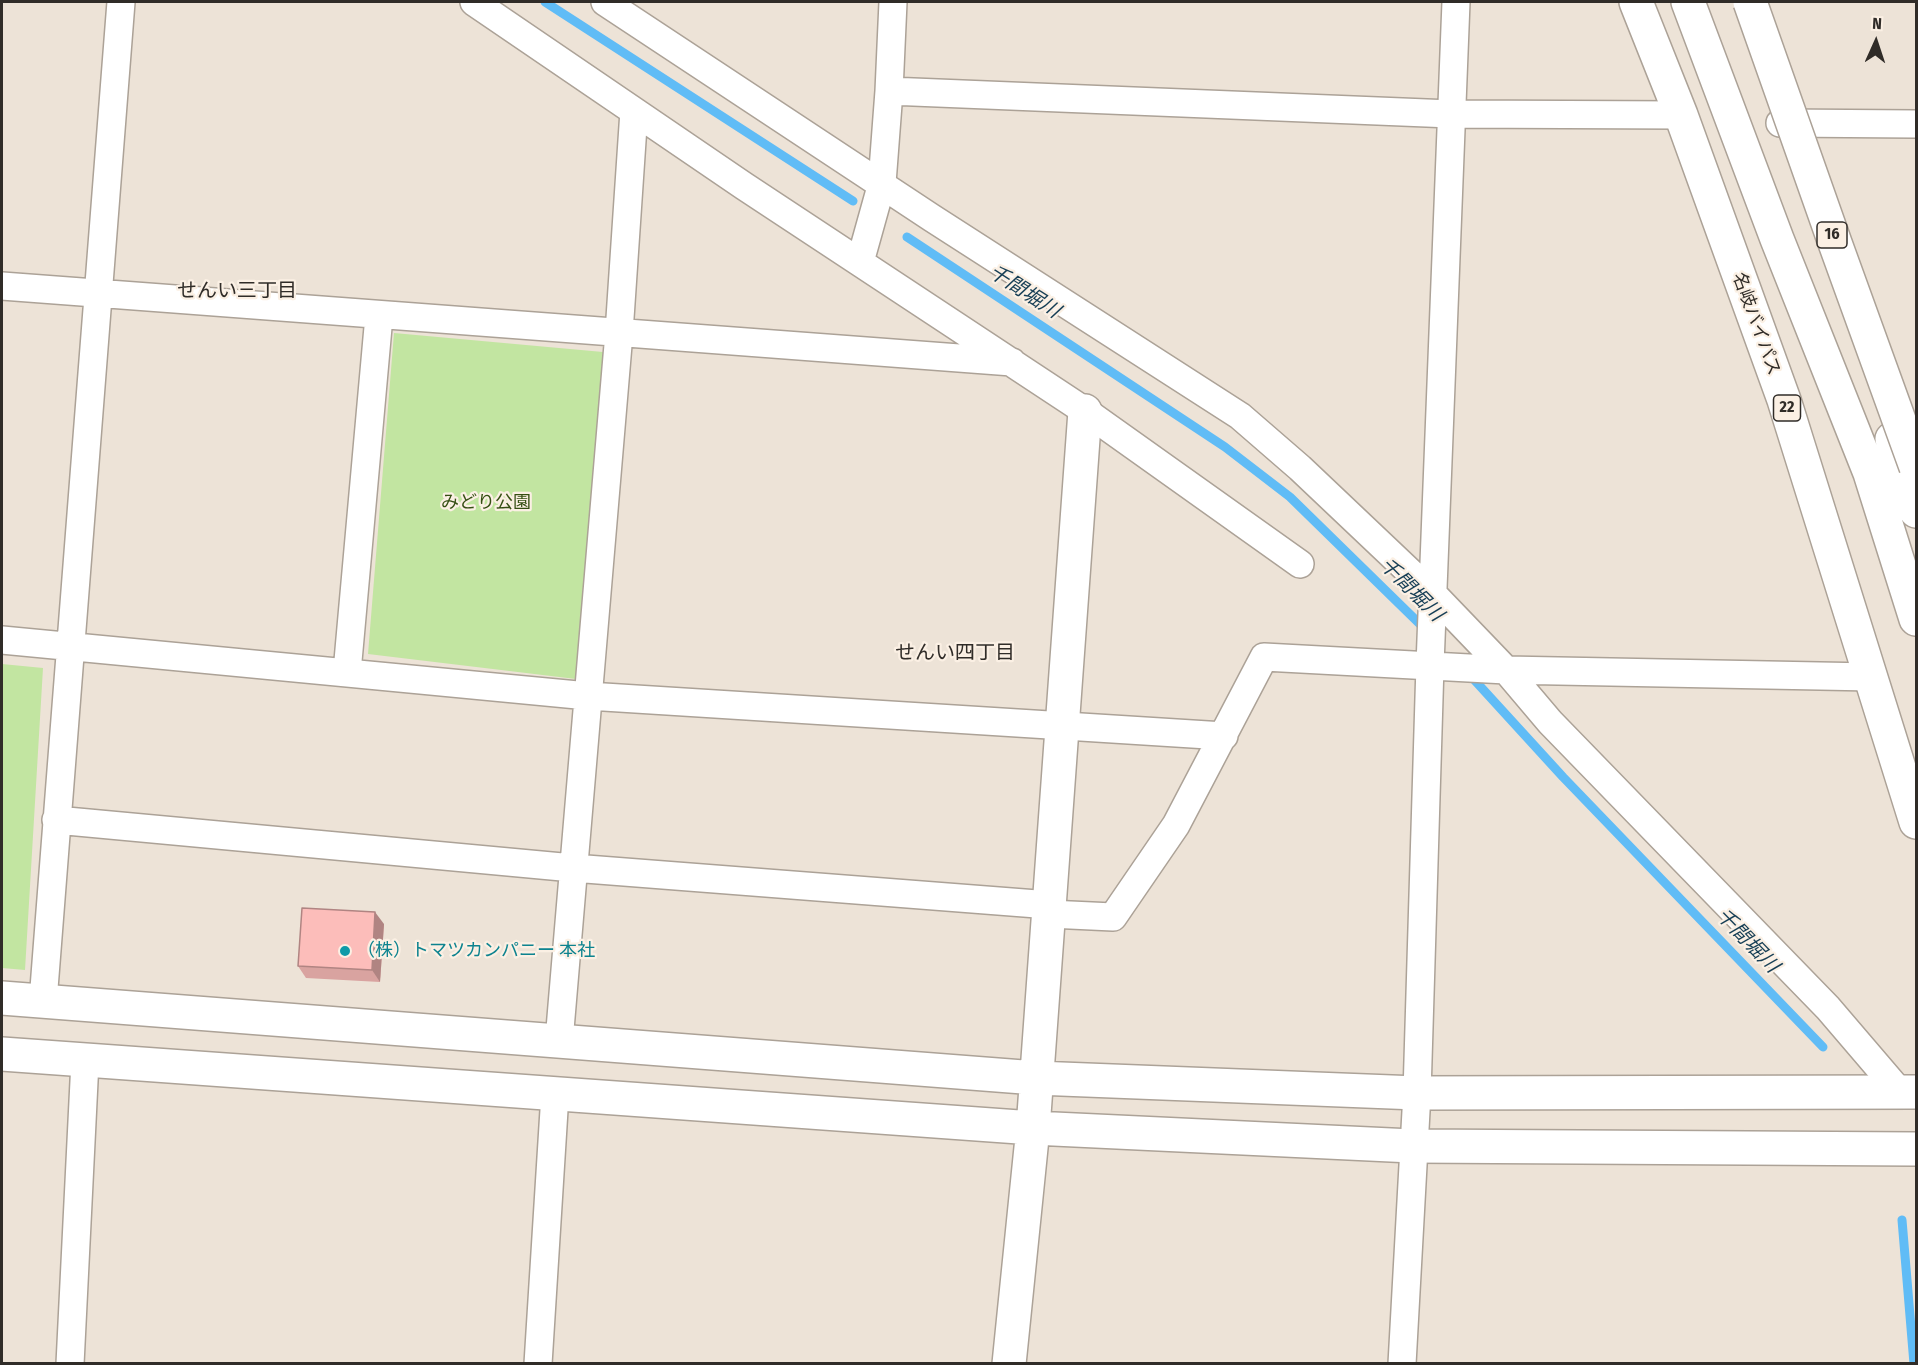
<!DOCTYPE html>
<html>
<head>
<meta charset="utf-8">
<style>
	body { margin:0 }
	#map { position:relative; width:1918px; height:1365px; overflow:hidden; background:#ede3d7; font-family:"Fira Sans Condensed",sans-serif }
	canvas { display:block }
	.frame { position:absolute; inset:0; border:3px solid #302c28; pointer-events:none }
	.north { position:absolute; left:1846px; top:12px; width:60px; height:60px; -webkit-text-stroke:4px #fbf0e4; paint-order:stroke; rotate:3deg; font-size:16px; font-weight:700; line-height:24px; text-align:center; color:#302c28 }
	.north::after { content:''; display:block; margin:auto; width:21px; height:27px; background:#302c28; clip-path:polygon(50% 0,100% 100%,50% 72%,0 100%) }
</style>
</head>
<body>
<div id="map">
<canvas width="1918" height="1365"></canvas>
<div class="frame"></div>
<div class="north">N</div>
</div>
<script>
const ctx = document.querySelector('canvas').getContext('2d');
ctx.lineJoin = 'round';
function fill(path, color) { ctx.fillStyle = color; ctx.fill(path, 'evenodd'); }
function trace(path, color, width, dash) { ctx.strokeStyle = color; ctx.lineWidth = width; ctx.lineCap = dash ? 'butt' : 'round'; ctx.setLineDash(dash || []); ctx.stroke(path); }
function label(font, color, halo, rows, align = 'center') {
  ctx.font = font + ' "Fira Sans Condensed","Noto Sans JP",sans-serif'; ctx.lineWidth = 4.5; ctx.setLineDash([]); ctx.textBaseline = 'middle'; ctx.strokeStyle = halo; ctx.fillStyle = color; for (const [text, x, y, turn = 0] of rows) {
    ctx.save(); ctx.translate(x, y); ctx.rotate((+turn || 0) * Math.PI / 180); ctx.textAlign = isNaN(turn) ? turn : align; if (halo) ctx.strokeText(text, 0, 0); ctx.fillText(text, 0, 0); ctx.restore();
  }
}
const green = new Path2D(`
	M394,333L603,352L576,679L368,654Z
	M2,664L43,668L25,970L2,968Z`);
const stream = new Path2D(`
	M545,2L853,201
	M907,237L1225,447L1290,497L1427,631
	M1468,673L1563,777L1823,1047
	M1902,1220L1914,1364`);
const street = new Path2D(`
	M474,2L744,186L1085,411L1300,564
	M605,2L932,218L1240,416L1300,468L1433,594L1506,670L1550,722L1828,1008L1899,1091
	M889,91L1451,114L1681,115
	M1780,123L1916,124
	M860,262L882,183L889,91L893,2
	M2,286L1012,362
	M2,640L588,696L1224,736
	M347,672L379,316
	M56,820L573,868L1050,905
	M1049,914L1113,917L1176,825L1264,657L1506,670L1872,677
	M43,1001L121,2
	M559,1041L619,333L634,111
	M70,1364L85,1061
	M538,1364L555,1094
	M1402,1364L1417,1093L1430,665L1456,2`);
const secondary = new Path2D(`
	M2,998L1036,1078L1417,1093L1916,1092
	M2,1054L1033,1128L1412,1146L1916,1149
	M1009,1364L1033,1128L1085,411`);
const highway = new Path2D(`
	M1636,2L1681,115L1784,400L1916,822
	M1688,2L1777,239L1870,473L1916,619
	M1892,439L1916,511`);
const highwayBridge = new Path2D(`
	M1750,2L1835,243L1916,467`);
const wall = new Path2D(`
	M384,924L380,982L306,978L298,966Z`);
const shadedWall = new Path2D(`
	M375,912L384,924L380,982L372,970Z`);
const building = new Path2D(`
	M302,908L375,912L372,970L298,966Z`);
const markers = [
	[345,951,6,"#0f9aa8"]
];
const shields = [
	[1832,235,30],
	[1787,408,27]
];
const shieldNames = [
	["16",1832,235],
	["22",1787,408]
];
const streetNames = [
	["名岐バイパス",1756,324,70]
];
const parkNames = [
	["みどり公園",486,503]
];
const cultureNames = [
	["（株）トマツカンパニー 本社",357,951]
];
const neighbourhoodNames = [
	["せんい三丁目",237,291],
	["せんい四丁目",955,653]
];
const waterNames = [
	["千間堀川",1024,292,33],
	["千間堀川",1411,590,45],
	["千間堀川",1747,941,46]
];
fill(green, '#c2e5a1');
trace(stream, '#60bcf6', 9);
trace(street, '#aca297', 30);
trace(secondary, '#aca297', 36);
trace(highway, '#aca297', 36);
trace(street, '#fff', 27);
trace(secondary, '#fff', 33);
trace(highway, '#fff', 33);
trace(highwayBridge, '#aca297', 36, []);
trace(highwayBridge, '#fff', 33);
fill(wall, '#d9a3a0');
fill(shadedWall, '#b08482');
fill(building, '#fcbdba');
trace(building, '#b08482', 1.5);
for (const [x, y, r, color] of markers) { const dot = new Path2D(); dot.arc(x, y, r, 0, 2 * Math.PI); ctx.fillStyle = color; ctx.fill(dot); trace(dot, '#fbf0e4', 2); }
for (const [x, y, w] of shields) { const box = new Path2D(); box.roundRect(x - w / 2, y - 13, w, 26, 4.5); ctx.fillStyle = '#fbf0e4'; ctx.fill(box); trace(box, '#302c28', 1.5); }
label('bold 16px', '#302c28', null, shieldNames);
label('18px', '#302c28', '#fbf0e4', streetNames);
label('18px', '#354f13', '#fbf0e4', parkNames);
label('18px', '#0d838f', '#fbf0e4', cultureNames, 'left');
label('20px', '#302c28', '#fbf0e4', neighbourhoodNames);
label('italic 20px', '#163e55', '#fbf0e4', waterNames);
</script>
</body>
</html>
